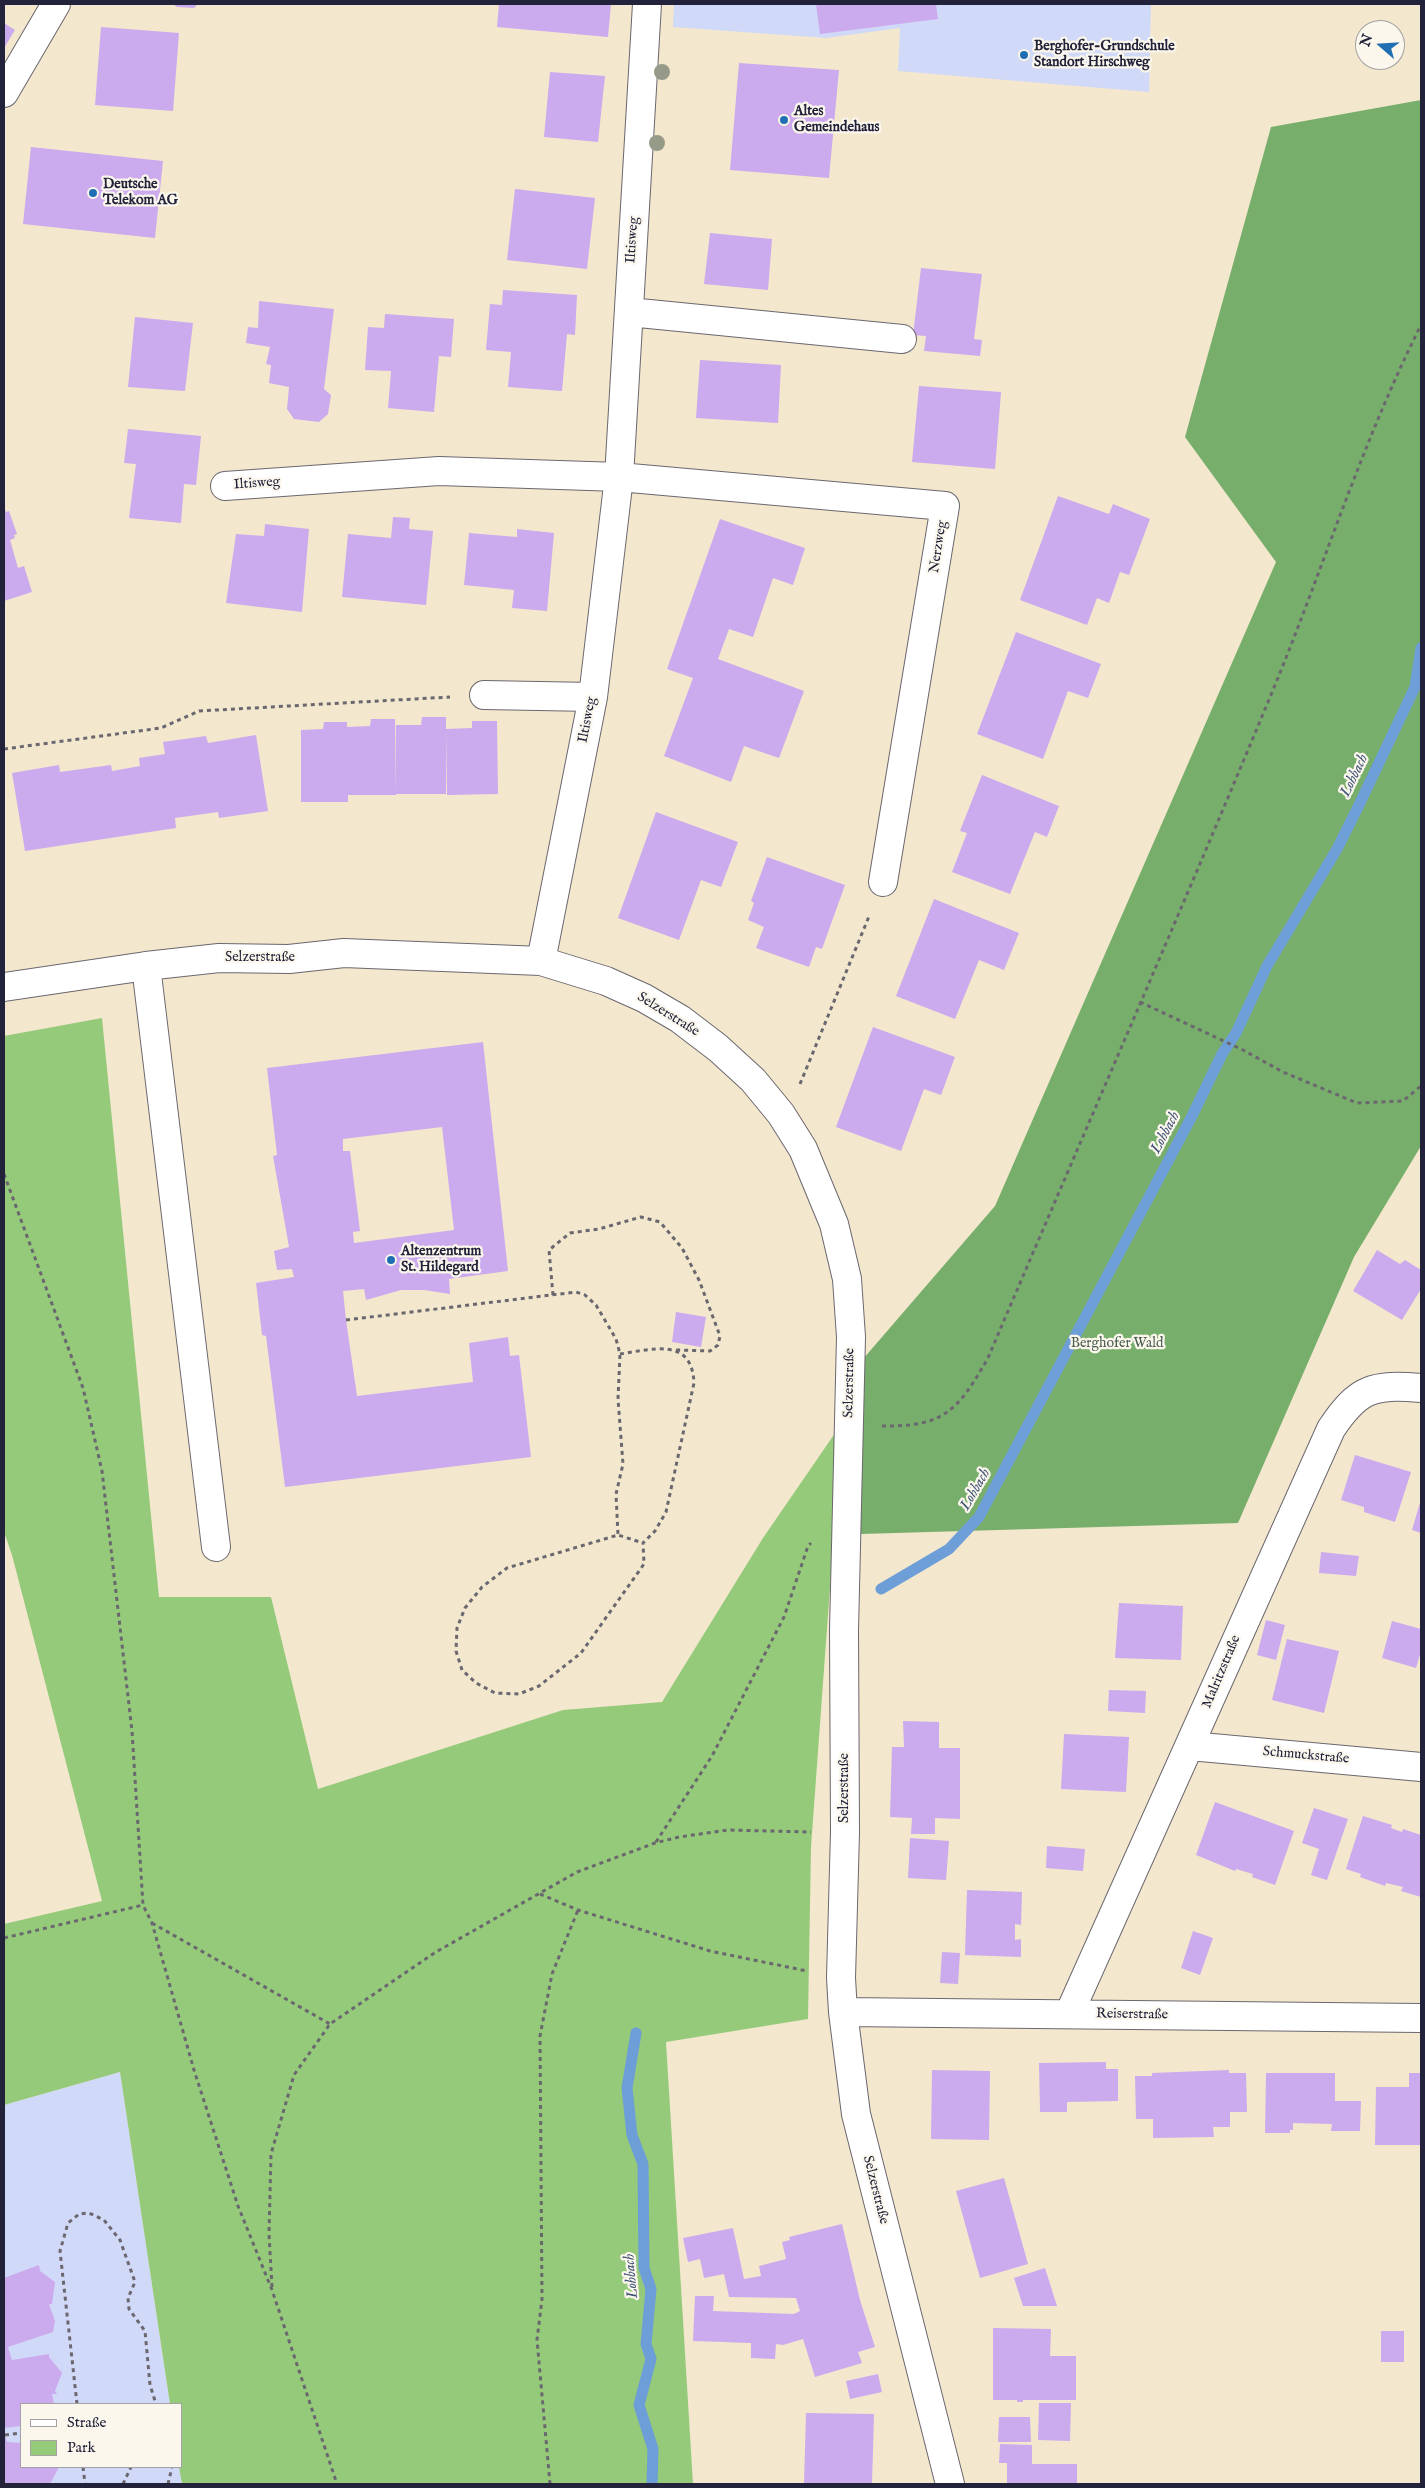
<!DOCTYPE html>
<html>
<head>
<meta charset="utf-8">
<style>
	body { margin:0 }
	#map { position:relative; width:1425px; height:2488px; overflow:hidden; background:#f3e7ce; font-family:"IM FELL English",serif }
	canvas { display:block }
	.frame { position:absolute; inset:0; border:5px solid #22223b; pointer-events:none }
	.legend { position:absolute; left:20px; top:2403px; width:162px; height:65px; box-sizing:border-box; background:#fbf7ec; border:1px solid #a4a2a5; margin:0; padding:6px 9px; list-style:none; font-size:15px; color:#22223b }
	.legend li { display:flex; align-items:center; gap:10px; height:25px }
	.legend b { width:25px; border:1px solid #a4a2a5 }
	.north { position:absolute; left:1355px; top:20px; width:50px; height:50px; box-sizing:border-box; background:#fbf7ec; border:1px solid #a4a2a5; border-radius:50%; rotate:289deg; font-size:14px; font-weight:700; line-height:20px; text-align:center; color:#22223b }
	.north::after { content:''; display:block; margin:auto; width:18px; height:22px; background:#1f6fb2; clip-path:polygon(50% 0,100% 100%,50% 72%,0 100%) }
</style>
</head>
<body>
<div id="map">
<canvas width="1425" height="2488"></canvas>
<div class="frame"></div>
<ul class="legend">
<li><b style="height:6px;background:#fff"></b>Straße</li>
<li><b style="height:14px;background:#95ca7b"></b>Park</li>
</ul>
<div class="north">N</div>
</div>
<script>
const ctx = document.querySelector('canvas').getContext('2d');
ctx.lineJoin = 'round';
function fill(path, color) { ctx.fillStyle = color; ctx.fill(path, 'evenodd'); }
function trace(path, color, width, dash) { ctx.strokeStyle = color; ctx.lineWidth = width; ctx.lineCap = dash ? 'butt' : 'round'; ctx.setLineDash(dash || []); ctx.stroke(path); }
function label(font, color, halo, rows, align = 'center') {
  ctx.font = font + ' "IM FELL English",serif'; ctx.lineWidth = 4.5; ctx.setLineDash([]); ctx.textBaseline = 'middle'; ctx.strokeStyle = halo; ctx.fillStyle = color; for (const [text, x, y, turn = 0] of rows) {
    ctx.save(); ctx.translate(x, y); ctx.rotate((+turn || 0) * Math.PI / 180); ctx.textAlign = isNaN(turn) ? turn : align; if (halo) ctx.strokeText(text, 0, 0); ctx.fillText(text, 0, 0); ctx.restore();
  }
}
const built = new Path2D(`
	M674,4H1151L1149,92L898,71L900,28L826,38L673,27Z
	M120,2072L170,2404H21V2467H179L182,2484H4V2105Z`);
const green = new Path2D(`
	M102,1018L159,1597H271L318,1789L563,1710L662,1702L763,1538L842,1423L811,1847L808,2019L666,2042L693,2484H182L179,2467H181V2404H170L120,2072L4,2105V1924L102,1901L12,1555L4,1532V1036Z`);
const forest = new Path2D(`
	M1421,100V1146L1354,1257L1238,1523L861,1534L856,1414L857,1366L995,1206L1276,562L1185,437L1271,127Z`);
const stream = new Path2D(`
	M881,1589L949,1549L979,1517L1192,1116L1222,1054L1236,1033L1267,966L1337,849L1359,805L1415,687L1421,648
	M636,2033L627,2088L632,2135L643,2164L644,2268L651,2289L646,2344L651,2359L639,2405L653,2449L652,2484`);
const building = new Path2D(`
	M173,4H198L194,8L177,7Z
	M499,4H611L608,37L497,27Z
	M816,4H936L938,19L820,34Z
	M4,23L15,30L4,48Z
	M101,27L179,33L173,111L95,105Z
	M739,63L839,70L829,178L730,170Z
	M550,72L605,76L598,142L544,137Z
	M31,147L163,161L155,238L23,224Z
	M515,189L595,198L587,269L507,260Z
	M710,233L772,239L768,290L704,284Z
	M921,268L982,274L974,339L982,340L980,356L924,351L926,336L913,335Z
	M503,290L577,295L575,335L567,334L562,391L508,387L511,352L486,350L490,304L502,305Z
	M259,301L334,309L324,389L331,395L328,414L319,422L294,419L287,409L289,387L269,383L271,365L266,364L270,347L246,343L248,327L258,328Z
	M385,314L454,319L451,357L439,356L434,412L388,408L391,371L365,370L368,327L384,328Z
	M135,317L193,323L185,391L128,387Z
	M700,360L781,365L778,423L696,418Z
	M919,386L1001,392L995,469L912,462Z
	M128,429L201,436L196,485L184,484L181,523L129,518L136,464L124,463Z
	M1058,496L1109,514L1113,504L1150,519L1129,575L1120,572L1109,603L1097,598L1087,625L1020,600Z
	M4,506L6,512L9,511L17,534L14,535L15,538L10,540L18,568L24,566L32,592L4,601Z
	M393,517L410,518L409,529L433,531L426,605L342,597L348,534L391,538Z
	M720,519L805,548L793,585L773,578L753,637L729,629L718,659L804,691L779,758L744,746L731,782L664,756L693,678L667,669Z
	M265,524L309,529L302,612L226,603L236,534L264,536Z
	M517,529L554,533L547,611L512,608L514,590L464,585L469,533L517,537Z
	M1016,632L1101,664L1088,698L1068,691L1043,759L977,734Z
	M422,717H446V729L472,728V721H497L498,794L447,795V731L446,794H396V725H421Z
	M371,719H395L396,795H348V802H301V730L323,729L324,722H347V727L370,726Z
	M256,735L268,811L219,818L218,812L175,818L176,828L25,851L12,773L59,765L60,772L111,765L112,771L140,766L139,758L165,754L163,742L206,736L208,743Z
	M982,775L1059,806L1047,837L1035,832L1010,894L952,872L967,833L960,831Z
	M656,812L738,842L721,887L701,880L679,940L618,918Z
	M767,857L845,885L822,949L816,947L809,967L756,948L764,927L748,920L754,903L751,901Z
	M934,899L1019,933L1004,970L979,960L955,1019L896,996Z
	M873,1027L955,1057L941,1095L924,1089L901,1151L836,1127Z
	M483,1042L508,1271L449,1279L450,1294L424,1290H401L366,1300L364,1289L343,1291L346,1320L357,1396L473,1382L469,1343L508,1337L510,1356L519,1355L531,1457L285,1487L266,1336L262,1335L256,1283L294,1277L292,1269L277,1270L274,1251L289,1247L273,1156L277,1155L267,1068ZM442,1127L454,1230L354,1243L353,1232L360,1231L350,1151H343V1139Z
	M1377,1250L1400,1264L1405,1260L1421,1270V1289L1402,1320L1353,1291Z
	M676,1312L706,1317L701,1347L672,1342Z
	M1355,1455L1411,1472L1395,1522L1364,1512V1507L1341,1500Z
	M1421,1499V1533L1412,1530Z
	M1321,1552L1359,1556L1356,1576L1319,1573Z
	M1119,1603L1183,1606L1181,1660L1115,1658Z
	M1266,1620L1285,1625L1276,1660L1257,1655Z
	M1392,1621L1421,1629V1651L1416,1668L1382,1658Z
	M1287,1639L1339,1651L1324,1713L1272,1700Z
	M1109,1690L1146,1691L1145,1713L1108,1711Z
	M903,1721L939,1722V1748H960V1819L935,1818V1834H911L912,1818L890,1817L892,1747H904Z
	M1064,1734L1129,1737L1126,1792L1061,1789Z
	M1215,1802L1294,1831L1275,1885L1252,1877L1253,1874L1236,1869L1235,1871L1196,1855Z
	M1314,1808L1348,1819L1327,1880L1311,1875L1319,1849L1302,1843Z
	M1363,1816L1392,1825L1391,1828L1402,1832L1403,1829L1421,1835V1897L1401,1891L1403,1887L1386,1883L1385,1886L1360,1877L1361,1874L1346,1869Z
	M910,1838L949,1841L946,1880L908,1878Z
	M1047,1846L1085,1849L1083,1871L1046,1868Z
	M967,1890L1022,1892L1021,1925L1015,1924V1940L1021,1939V1957L965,1955Z
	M1193,1931L1213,1938L1200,1975L1181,1968Z
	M942,1952L960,1953L958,1984L940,1983Z
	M1106,2062V2069H1118V2101L1067,2102V2112H1040L1039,2063Z
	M932,2070L990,2071L989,2140L931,2139Z
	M1229,2070V2073H1246L1247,2112H1230V2127H1213L1214,2137L1153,2138V2119H1136L1135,2076H1152V2073Z
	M1266,2073H1335V2101H1361L1360,2131H1331L1332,2124L1293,2123V2130H1290V2133H1265Z
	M1409,2073H1421V2145H1375L1376,2087H1409Z
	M1004,2178L1028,2264L980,2278L956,2191Z
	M842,2224L860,2300L875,2347L858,2352L862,2363L815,2377L803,2339L783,2345L776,2344L775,2359L751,2358V2343L693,2341L695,2296H714L713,2311L794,2314L800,2311L796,2298L729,2297L724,2274L704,2278L700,2259L688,2262L683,2238L733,2228L744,2279L761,2276L759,2266L786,2259L782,2242L790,2240L789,2237Z
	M39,2265L40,2271L55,2282L52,2304H49L55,2321L53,2332L8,2347L12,2360L49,2354V2357L62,2373L55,2391L57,2394H52L54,2404H21V2426L4,2428V2278Z
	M1045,2268L1057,2306H1023L1014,2278Z
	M993,2328L1051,2329L1050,2356H1076V2400H1023V2402H1017V2400H993Z
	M1381,2331H1404V2362H1381Z
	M878,2374L882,2392L850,2399L846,2381Z
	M1039,2403H1071L1070,2441L1038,2440Z
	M806,2413L874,2414L872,2484H804Z
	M999,2417H1030L1031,2442H998Z
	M4,2432L7,2442L21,2443V2467H59L50,2484H4Z
	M1000,2444L1032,2445V2464H1077V2484H1007V2463H999Z`);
const path = new Path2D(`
	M4,749L161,728L199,711L450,697
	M1140,1002L1243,1050L1283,1072L1357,1103L1403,1101L1421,1086
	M800,1084L870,914
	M4,1174L83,1388L102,1471L132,1731L143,1905L152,1923L194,2070L238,2206L272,2290L337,2484
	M553,1295L549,1250L570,1233L599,1229L641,1217L660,1222L682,1248L699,1280L720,1336L718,1345L710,1351L676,1350
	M346,1320L576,1292L585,1295L596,1305L616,1339L620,1354L618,1399L623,1464L616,1494L618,1535
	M620,1354C653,1349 692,1337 694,1383L666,1512L655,1531L643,1543L644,1564L581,1653L539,1686L519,1694L495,1693L476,1683L462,1670L456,1651L457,1628L465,1608L482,1587L507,1568L618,1535L643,1543
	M882,1426C945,1427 958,1410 988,1358C1083,1135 1180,914 1273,690C1323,569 1362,442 1421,325
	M656,1842L712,1756L784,1617L808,1546L811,1543
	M540,1894L578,1910L710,1951L807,1971
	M152,1923L330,2024
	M4,1938L143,1905
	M272,2287L269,2234L271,2154L294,2075L330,2024L436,1952L577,1872L655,1843L679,1837L728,1830L811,1832
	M77,2404L60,2251L68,2223L79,2214L89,2213L104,2220L120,2240L135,2282L128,2298L129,2309L145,2331L150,2385L156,2404
	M5,2435L21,2433
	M83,2467L85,2484
	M123,2484L131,2467
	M168,2484L172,2467
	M550,2484L537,2340L542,2299L540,2036L552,1974L578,1910`);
const minor = new Path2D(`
	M4,93L56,4
	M629,312L902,339
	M225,486L439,471L619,477L945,506L883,882
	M484,695L593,697
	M541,961L593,697L619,477L647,4
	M146,966L216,1547
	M4,987L146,966L219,958L289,959L344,953L541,961L606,981L644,998L680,1019L718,1048L753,1080L781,1114L803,1149L834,1224L847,1279L851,1337L844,1630L845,1832L841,1978L843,2012L856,2114L950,2484
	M1190,1746L1421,1767
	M843,2012L1421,2018
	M1069,2014L1331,1429C1358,1388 1373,1384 1421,1388`);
const trees = [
	[662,72],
	[657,143]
];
const markers = [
	[1024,55,5,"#1f6fb2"],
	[784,120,5,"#1f6fb2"],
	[93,193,5,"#1f6fb2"],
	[391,1260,5,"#1f6fb2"]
];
const poiNames = [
	["Berghofer-Grundschule",1034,47],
	["Standort Hirschweg",1034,63],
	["Altes",794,112],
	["Gemeindehaus",794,128],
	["Deutsche",103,185],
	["Telekom AG",103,201],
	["Altenzentrum",401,1252],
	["St. Hildegard",401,1268]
];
const streetNames = [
	["Iltisweg",633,240,-86],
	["Iltisweg",257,484,-4],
	["Nerzweg",939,547,-81],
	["Iltisweg",588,720,-79],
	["Selzerstraße",260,958],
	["Selzerstraße",668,1015,32],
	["Selzerstraße",850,1383,-89],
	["Malritzstraße",1222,1672,-67],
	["Schmuckstraße",1306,1756,5],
	["Selzerstraße",845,1788,-90],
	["Reiserstraße",1132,2015,1],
	["Selzerstraße",875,2190,76]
];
const parkNames = [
	["Berghofer Wald",1117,1344]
];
const waterNames = [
	["Lohbach",1355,776,-64],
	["Lohbach",1166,1133,-62],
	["Lohbach",976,1490,-60],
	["Lohbach",632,2276,-95]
];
fill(built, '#d1d9f9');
fill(green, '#95ca7b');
fill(forest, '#78ae6b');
trace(stream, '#6d9ed7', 11);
fill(building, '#cae');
trace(minor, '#6b676e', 30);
trace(path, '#6b676e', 3, [4, 4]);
trace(minor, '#fff', 28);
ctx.fillStyle = '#969b89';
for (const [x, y] of trees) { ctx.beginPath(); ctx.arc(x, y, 8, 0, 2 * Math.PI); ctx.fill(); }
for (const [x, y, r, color] of markers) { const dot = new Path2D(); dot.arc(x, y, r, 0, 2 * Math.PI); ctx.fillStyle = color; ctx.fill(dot); trace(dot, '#fbf7ec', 2); }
label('bold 14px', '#22223b', '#fbf7ec', poiNames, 'left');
label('14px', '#22223b', '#fbf7ec', streetNames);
label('14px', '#4a5d51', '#fbf7ec', parkNames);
label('italic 15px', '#405479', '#fbf7ec', waterNames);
</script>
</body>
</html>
